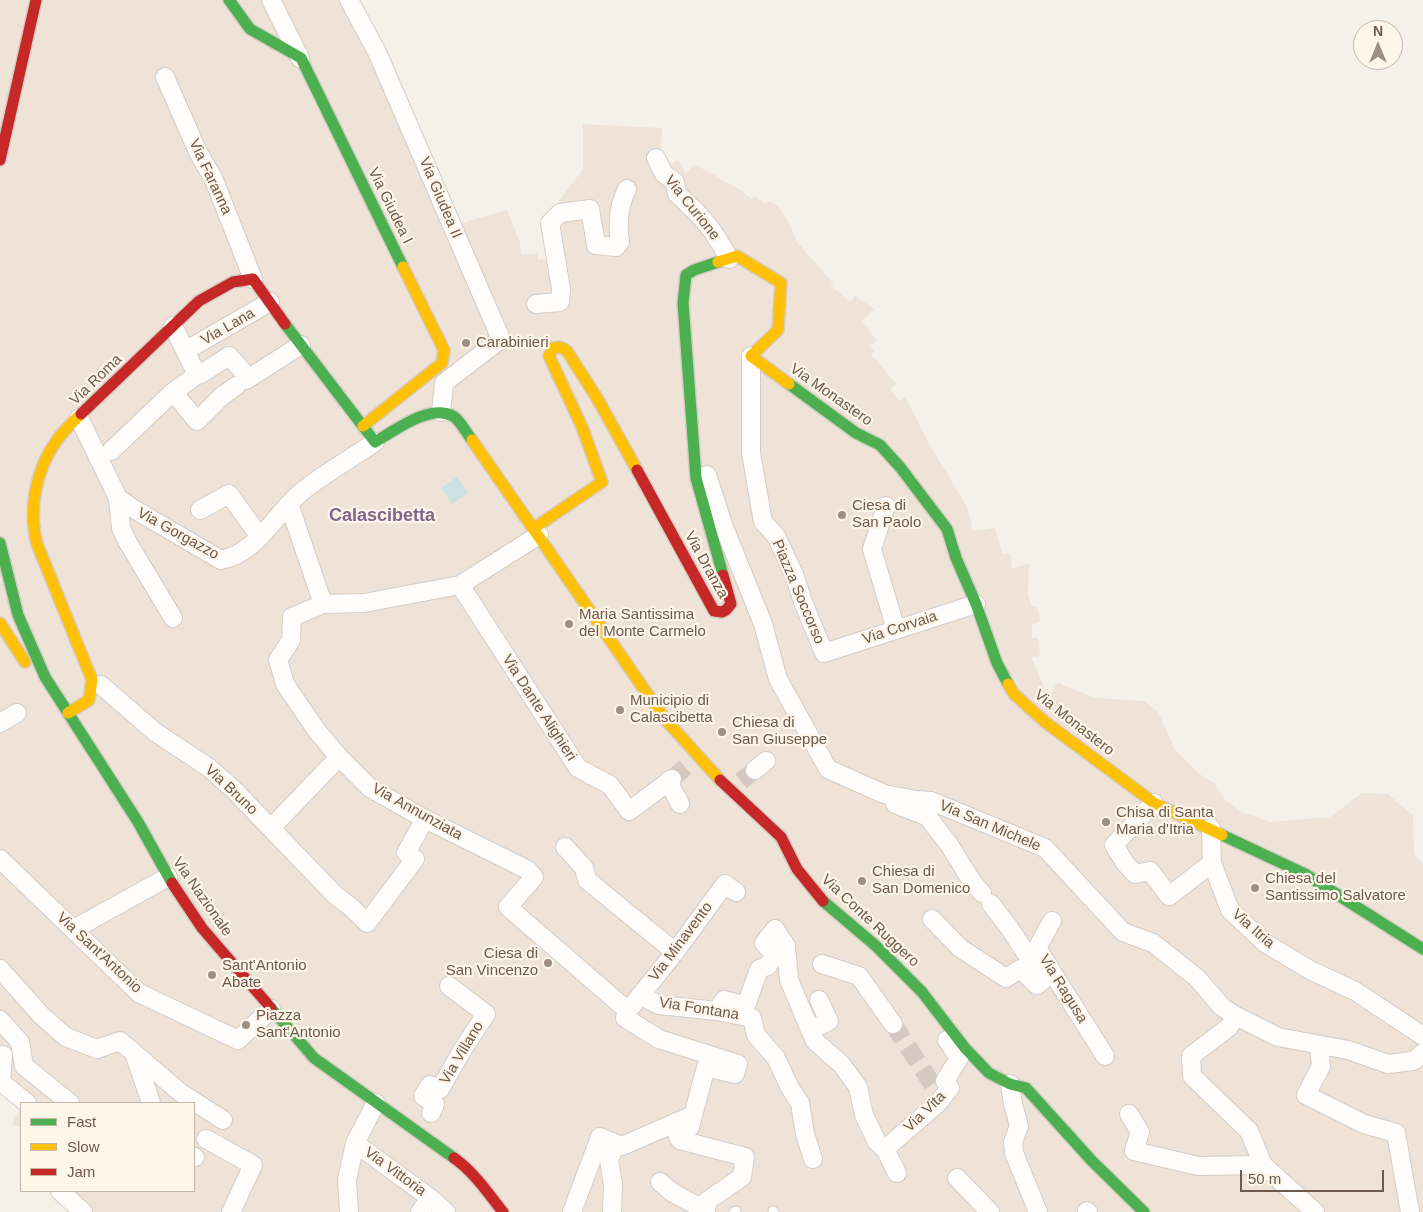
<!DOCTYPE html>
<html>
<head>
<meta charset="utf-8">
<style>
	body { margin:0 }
	#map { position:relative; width:1423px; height:1212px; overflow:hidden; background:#f5f0e8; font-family:Arial,sans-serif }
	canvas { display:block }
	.legend { position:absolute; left:20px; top:1102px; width:175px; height:90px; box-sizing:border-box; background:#fdf6e9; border:1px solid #c4b7aa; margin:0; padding:6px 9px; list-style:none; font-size:15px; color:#6f594c }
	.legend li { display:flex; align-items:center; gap:10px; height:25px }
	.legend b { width:25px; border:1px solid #c4b7aa }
	.north { position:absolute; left:1353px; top:20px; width:50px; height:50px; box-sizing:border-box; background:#fdf6e9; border:1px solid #c4b7aa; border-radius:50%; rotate:0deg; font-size:14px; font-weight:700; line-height:20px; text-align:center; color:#6f594c }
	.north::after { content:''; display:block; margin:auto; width:18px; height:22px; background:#9e8e83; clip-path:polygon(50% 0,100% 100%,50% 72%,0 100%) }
	.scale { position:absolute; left:1240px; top:1170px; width:144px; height:22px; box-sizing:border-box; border:2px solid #6f594c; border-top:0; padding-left:6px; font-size:15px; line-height:18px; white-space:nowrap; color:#6f594c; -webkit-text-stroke:4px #fdf6e9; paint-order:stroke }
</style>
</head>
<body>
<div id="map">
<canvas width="1423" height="1212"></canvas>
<ul class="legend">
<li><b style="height:6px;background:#4caf50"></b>Fast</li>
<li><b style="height:6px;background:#ffc107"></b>Slow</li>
<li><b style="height:6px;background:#c62828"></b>Jam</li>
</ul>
<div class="north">N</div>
<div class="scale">50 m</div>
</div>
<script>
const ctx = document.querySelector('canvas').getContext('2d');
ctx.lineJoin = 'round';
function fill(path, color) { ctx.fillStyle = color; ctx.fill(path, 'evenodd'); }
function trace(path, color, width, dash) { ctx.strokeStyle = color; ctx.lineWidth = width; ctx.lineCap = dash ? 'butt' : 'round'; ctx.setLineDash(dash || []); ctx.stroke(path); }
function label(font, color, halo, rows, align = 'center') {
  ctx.font = font + ' Arial,sans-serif'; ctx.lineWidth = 4.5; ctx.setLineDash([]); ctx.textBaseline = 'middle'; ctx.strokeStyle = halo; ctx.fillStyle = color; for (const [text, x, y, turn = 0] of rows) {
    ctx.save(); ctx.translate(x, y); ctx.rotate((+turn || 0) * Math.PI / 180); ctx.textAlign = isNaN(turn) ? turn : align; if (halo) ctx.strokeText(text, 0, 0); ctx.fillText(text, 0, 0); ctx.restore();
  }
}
const residential = new Path2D(`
	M0,0H360L462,223L507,210L520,243L521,254H537L538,260L551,258L545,220L583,169V124L662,128L661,152L668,165L678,160L686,174L694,164L739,189L751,199L755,196L763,203L770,202L778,205L791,226L796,241L833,283L831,286L850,302L855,296L874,309L862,322L869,328L870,335L874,336L877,341L870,346L874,351L871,354L896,384L890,390L900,401L905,397L931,447L965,503L970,516L972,531L995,528L1002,554L1010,553L1012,569L1029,563L1028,593L1031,606L1037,607L1040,621L1032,625V638H1038L1040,656L1031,657L1048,696L1058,683L1095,698L1144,701L1158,712L1175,750L1203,777L1214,783L1226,801L1244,813L1271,822L1330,817L1362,793L1387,794L1413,815L1414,854L1423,864V1212H67L68,1209L49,1191H194V1103H21V1128L12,1124L21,1108L0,1088Z`);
const water = new Path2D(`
	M457,477L468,493L452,504L441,488Z`);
const streetTunnel = new Path2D(`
	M672,779L687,766
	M741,781L755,770
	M893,1024L938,1093`);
const lane = new Path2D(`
	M773,1211L774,1212
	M734,1212L736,1211`);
const street = new Path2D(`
	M271,0L300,58
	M349,0L377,52L501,339L444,383L441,412
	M165,77L198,152L214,180L253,279
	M656,158L664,174L675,182L677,194C701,215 714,230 729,259
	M536,304L560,302L561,289L550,223L560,213L590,209L596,245L616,247L620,242C617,224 619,205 627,189
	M173,326L197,375L201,374L229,356L249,378
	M185,351L270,302
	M751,356V453L763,522L776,536L794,574L803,602L824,653L976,604
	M197,375L173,392L197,421L222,396L236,386
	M246,380L301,345
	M79,418L118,498L121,528L127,541L173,618
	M111,451L173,392
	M707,475L724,527L763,624L778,679L828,769L884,794L916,800L931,801L1045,848L1123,932L1153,943L1197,978L1222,1007L1236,1016L1278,1037L1348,1050L1388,1064L1413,1061L1423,1053
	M118,498L132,508L221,560C259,553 276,511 305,489C327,472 352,458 375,442
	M289,504L323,604L292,617L291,640L278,660L285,684L317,731L339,757L370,788L425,819L528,870L534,877L508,907L628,1011
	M886,506L872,549L896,630
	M200,510L229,494L260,537
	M460,585L578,768L610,785L629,811L672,779
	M323,604L364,603L460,585L539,535
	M101,685L155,732L208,767L233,789L335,895L351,907L367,923L415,859L406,853L425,819
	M0,723L17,713
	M755,770L766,761
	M668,781L680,804
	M1154,803L1114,845L1125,863L1135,874L1150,871L1169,896L1212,863L1230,910L1265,943L1310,970L1355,991L1423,1036
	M895,804L928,817L950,846L973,883L982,893
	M271,828L339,757
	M1211,828L1212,863
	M565,847L584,868L587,880L675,952
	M0,859L139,993L238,1040L271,1009
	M932,919L960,948L1006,978L1020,969L1037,985L1042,981L1041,976L1008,926L991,904
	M1052,921L1037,948L1105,1056
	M74,929L168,877
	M822,964L859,976L893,1024
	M0,969L41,1015L66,1037L97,1049L120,1041L181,1093L223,1120
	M640,995L659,1005L717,1011L752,1018L756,1035L776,1058L790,1088L800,1103L805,1134L813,1159
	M819,1000L829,1021L810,1030L815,1041L842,1065L858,1087L864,1115L877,1142L885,1149
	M717,1011L724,1000L746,1006L759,969L768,966L774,955L764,943L775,929L786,946L789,980L810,1030
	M1236,1016L1229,1027L1191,1056L1192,1076L1249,1131L1263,1165
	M0,1020L20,1042L24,1066L70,1103
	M1319,1046L1321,1066L1306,1095L1364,1124L1396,1133L1410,1212
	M134,1053L151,1103
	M3,1055L1,1082L27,1103
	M1010,1084L1013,1104L1019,1126L1013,1142L1014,1153L1038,1212
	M376,1103L355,1143L430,1198L446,1212
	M431,1113L435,1104L423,1096L430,1085L440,1089L463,1049L486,1014L449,986
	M1129,1114L1140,1132L1134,1151L1198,1166L1263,1165L1315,1212
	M206,1139L253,1165L231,1212
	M194,1157H195
	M897,1173L885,1149L938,1103L950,1088L945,1081L959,1058L947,1040
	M957,1178L990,1212
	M660,1182L673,1193L705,1210
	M60,1191L83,1212
	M1087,1211L1088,1212
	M349,1212L347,1180L355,1143
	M420,1212L430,1198
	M572,1212L600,1137L622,1146L691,1116
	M612,1212L613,1184L609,1160L616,1144
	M706,1212L707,1201L742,1177L745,1157L680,1140L678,1136L681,1131L690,1127L706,1067L735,1074L738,1064L659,1039L625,1018L628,1011L675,952L725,884L736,892`);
const fast = new Path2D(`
	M229,0L250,29L301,58L403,267
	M718,262L694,270L686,275L683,303L696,478L723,575
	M285,324L375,442C394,431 430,403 453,416C461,421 466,433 472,440
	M789,384L856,433L880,445L900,467L947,529L956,558L976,604L997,663L1008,684
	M0,543L18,615L45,677L138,822L172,883
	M1222,835L1305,874L1423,949
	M823,901L876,946L922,992L965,1048L989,1073L1010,1084L1026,1088L1092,1161L1144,1212
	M271,1008L314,1058L454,1158`);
const slow = new Path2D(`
	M718,262L737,256L781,283L778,330L751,356L789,384
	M363,426L442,363L444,350L403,267
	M472,440L664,718L720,780
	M534,528L602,482L582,427L549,356L553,348L560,347L567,351L597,398L637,470
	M0,623L25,662
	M1008,684L1014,694L1045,722L1154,803L1222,835
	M68,713L89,700L92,680L37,544C28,509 36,469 57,440C64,430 73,422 81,414`);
const jam = new Path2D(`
	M0,160L36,0
	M81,414L199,301L233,282L253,279L285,324
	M637,470L714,611L722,612L726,610L731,604L723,575
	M720,780L781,837L797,869L823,901
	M172,883L202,928L271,1008
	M454,1158C474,1172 488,1193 503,1212`);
const markers = [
	[466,343,5,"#9e8e83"],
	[842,515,5,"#9e8e83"],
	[569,624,5,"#9e8e83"],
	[620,710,5,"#9e8e83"],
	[722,732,5,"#9e8e83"],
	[1106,822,5,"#9e8e83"],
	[862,881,5,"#9e8e83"],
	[1255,888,5,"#9e8e83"],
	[548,963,5,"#9e8e83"],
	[212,975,5,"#9e8e83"],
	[246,1025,5,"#9e8e83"]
];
const streetNames = [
	["Via Faranna",210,177,65],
	["Via Giudea II",440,198,67],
	["Via Giudea I",390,206,64],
	["Via Curione",692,208,51],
	["Via Lana",228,327,-30],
	["Via Roma",96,380,-44],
	["Via Monastero",831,395,35],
	["Via Gorgazzo",178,534,29],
	["Via Dranza",706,565,61],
	["Piazza Soccorso",798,592,67],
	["Via Corvaia",900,628,-18],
	["Via Dante Alighieri",539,708,57],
	["Via Monastero",1074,723,38],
	["Via Bruno",231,790,43],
	["Via Annunziata",417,812,29],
	["Via San Michele",990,826,23],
	["Via Nazionale",202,897,55],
	["Via Conte Ruggero",870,921,43],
	["Via Itria",1253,929,41],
	["Via Minavento",681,942,-53],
	["Via Sant'Antonio",99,953,43],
	["Via Ragusa",1063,989,58],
	["Via Fontana",699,1009,9],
	["Via Villano",462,1053,-59],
	["Via Vita",925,1112,-44],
	["Via Vittoria",395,1172,36]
];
const poiNames = [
	["Carabinieri",476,343],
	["Ciesa di",852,506],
	["San Paolo",852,523],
	["Maria Santissima",579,615],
	["del Monte Carmelo",579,632],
	["Municipio di",630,701],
	["Calascibetta",630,718],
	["Chiesa di",732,723],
	["San Giuseppe",732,740],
	["Chisa di Santa",1116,813],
	["Maria d'Itria",1116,830],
	["Chiesa di",872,872],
	["San Domenico",872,889],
	["Chiesa del",1265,879],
	["Santissimo Salvatore",1265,896],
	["Ciesa di",538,954,"right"],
	["San Vincenzo",538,971,"right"],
	["Sant'Antonio",222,966],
	["Abate",222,983],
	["Piazza",256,1016],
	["Sant'Antonio",256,1033]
];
const quarterNames = [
	["Calascibetta",382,516]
];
fill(residential, '#eee3d6');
fill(water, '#cce1e3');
trace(streetTunnel, '#d4cac1', 18, [18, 9]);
trace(lane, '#d3cdc7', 11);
trace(street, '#d3cdc7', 20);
trace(fast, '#d4ccc5', 14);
trace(slow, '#d4ccc5', 14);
trace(jam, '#d4ccc5', 14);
trace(lane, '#fefdfc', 9);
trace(street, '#fefdfc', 18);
trace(fast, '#4caf50', 11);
trace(slow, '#ffc107', 11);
trace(jam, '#c62828', 11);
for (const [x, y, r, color] of markers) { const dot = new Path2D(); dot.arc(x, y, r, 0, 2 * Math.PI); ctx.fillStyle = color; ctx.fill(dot); trace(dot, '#fdf6e9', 2); }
label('15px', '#6f594c', '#fdf6e9', streetNames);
label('15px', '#6f594c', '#fdf6e9', poiNames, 'left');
label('bold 18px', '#7f648c', '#fdf6e9', quarterNames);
</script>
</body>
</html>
